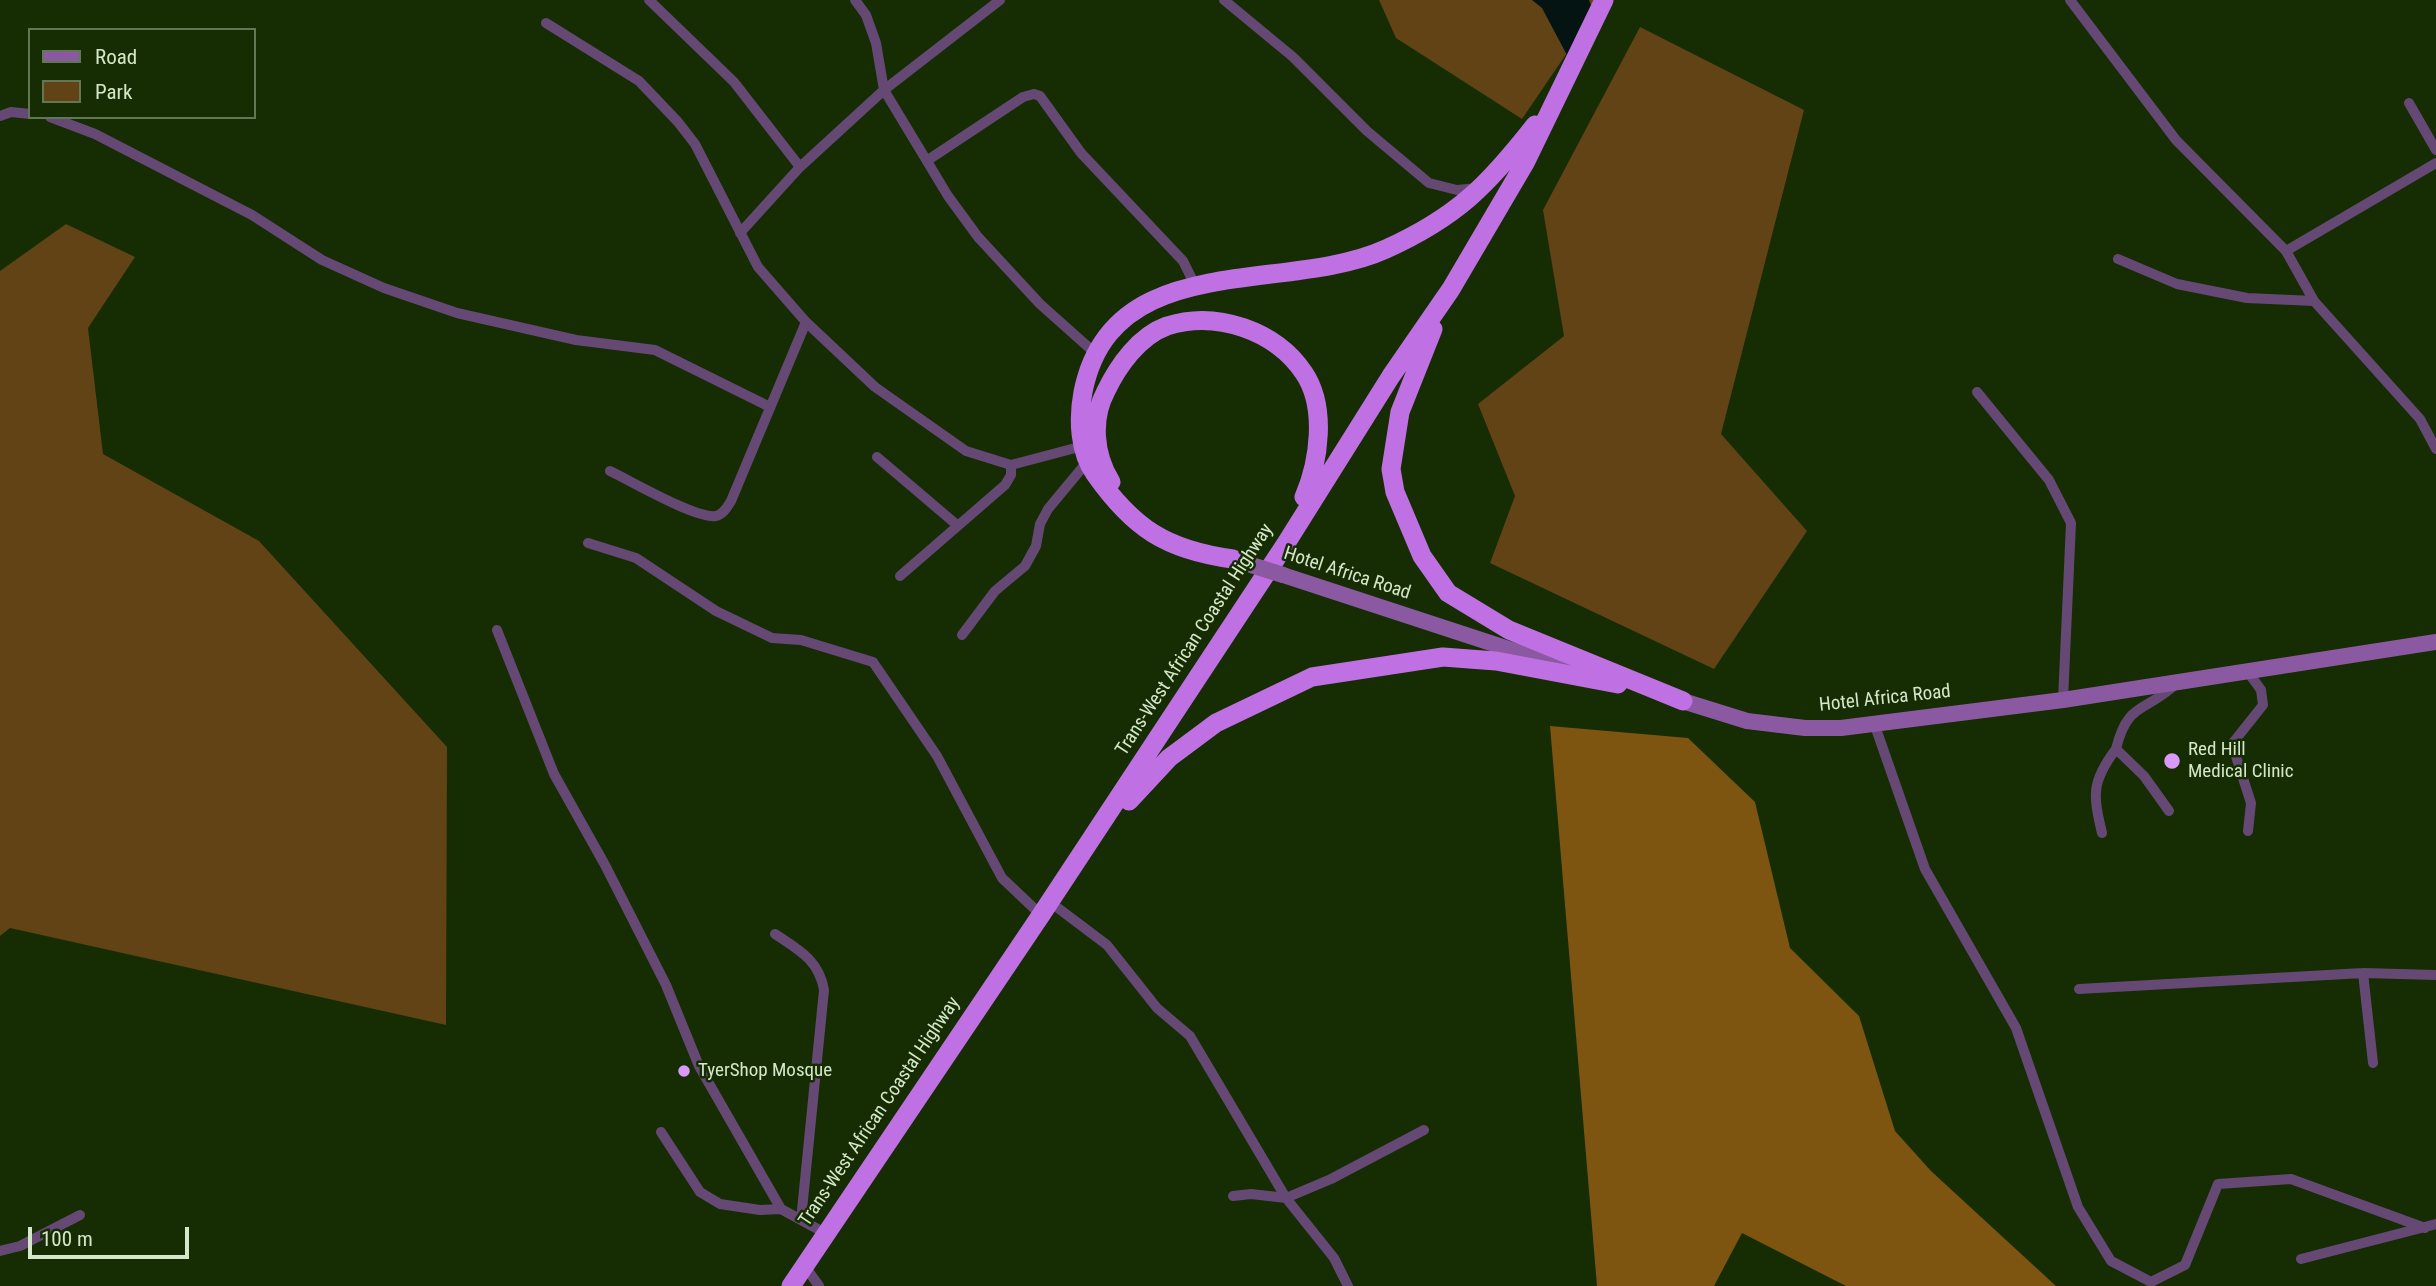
<!DOCTYPE html>
<html>
<head>
<meta charset="utf-8">
<style>
	body { margin:0 }
	#map { position:relative; width:2436px; height:1286px; overflow:hidden; background:#162c03; font-family:"Roboto Condensed",sans-serif }
	canvas { display:block }
	.legend { position:absolute; left:28px; top:28px; width:228px; height:91px; box-sizing:border-box; background:#162c03; border:2px solid #627753; margin:0; padding:9px 12px; list-style:none; font-size:21px; color:#d5e7ca }
	.legend li { display:flex; align-items:center; gap:14px; height:35px }
	.legend b { width:35px; border:2px solid #627753 }
	.scale { position:absolute; left:28px; top:1227px; width:161px; height:32px; box-sizing:border-box; border:4px solid #d5e7ca; border-top:0; padding-left:9px; font-size:21px; line-height:24px; white-space:nowrap; color:#d5e7ca; -webkit-text-stroke:5px #162c03; paint-order:stroke }
</style>
</head>
<body>
<div id="map">
<canvas width="2436" height="1286"></canvas>
<ul class="legend">
<li><b style="height:9px;background:#8a59a2"></b>Road</li>
<li><b style="height:19px;background:#614315"></b>Park</li>
</ul>
<div class="scale">100 m</div>
</div>
<script>
const ctx = document.querySelector('canvas').getContext('2d');
ctx.lineJoin = 'round';
function fill(path, color) { ctx.fillStyle = color; ctx.fill(path, 'evenodd'); }
function trace(path, color, width, dash) { ctx.strokeStyle = color; ctx.lineWidth = width; ctx.lineCap = dash ? 'butt' : 'round'; ctx.setLineDash(dash || []); ctx.stroke(path); }
function label(font, color, halo, rows, align = 'center') {
  ctx.font = font + ' "Roboto Condensed",sans-serif'; ctx.lineWidth = 5; ctx.setLineDash([]); ctx.textBaseline = 'middle'; ctx.strokeStyle = halo; ctx.fillStyle = color; for (const [text, x, y, turn = 0] of rows) {
    ctx.save(); ctx.translate(x, y); ctx.rotate((+turn || 0) * Math.PI / 180); ctx.textAlign = isNaN(turn) ? turn : align; if (halo) ctx.strokeText(text, 0, 0); ctx.fillText(text, 0, 0); ctx.restore();
  }
}
const green = new Path2D(`
	M1379,0H1603L1522,119L1396,38Z
	M1640,27L1804,110L1721,434L1807,531L1714,669L1490,563L1515,496L1478,404L1564,336L1543,210Z
	M66,224L135,257L88,328L103,454L259,541L447,747L446,1025L10,928L0,936V271Z`);
const forest = new Path2D(`
	M1550,726L1688,738L1755,802L1790,948L1859,1016L1895,1131L1931,1171L2056,1286H1846L1742,1233L1714,1286H1597Z`);
const water = new Path2D(`
	M1532,0H1589L1595,16L1568,57L1542,8Z`);
const street = new Path2D(`
	M649,0L734,82L800,167
	M855,0L866,15L876,43L884,90L948,196L978,237L1040,304L1095,353
	M1224,0L1293,57L1367,131L1429,183L1457,190L1478,188
	M2070,0L2176,140L2286,251L2314,301L2420,419L2436,449
	M546,23L639,81L678,122L695,144L758,267L806,322L875,387L966,451L1011,465L1083,446
	M2409,103L2436,150
	M0,116L11,112L30,114
	M50,117L95,134L252,215L322,260L384,288L457,313L576,340L655,350L770,407
	M928,160L1023,97L1034,94L1040,96L1081,153L1183,261L1195,285
	M740,233L800,167L884,90L1000,0
	M2286,251L2436,163
	M2118,259L2177,284L2247,298L2314,301
	M1977,392L2049,480L2071,523L2063,700
	M877,457L957,525
	M610,471C631,481 696,519 716,516C724,514 727,507 731,501L806,322
	M588,543L636,558L716,611L772,638L801,640L873,662L937,756L1002,878L1041,915
	M900,576L1005,485L1011,475V465
	M497,630L554,774L605,865L666,985L699,1066L781,1209
	M962,635L995,591L1025,566L1036,546L1040,524L1048,509L1087,462
	M1874,723L1925,869L2016,1028L2078,1207L2111,1261L2151,1282L2185,1265L2218,1184L2291,1179L2425,1228
	M2169,811L2144,776L2116,749C2128,700 2146,713 2177,683
	M2248,831L2251,803L2232,744L2263,705L2261,690L2248,672
	M2102,833C2093,795 2091,782 2116,749
	M1050,902L1107,945L1157,1008L1190,1036L1286,1198L1331,1179L1424,1130
	M775,934C799,950 819,960 824,990L801,1220
	M2363,973L2373,1063
	M2079,989L2363,973L2436,975
	M661,1132L700,1192L720,1204L760,1210L781,1209L825,1233
	M1233,1196L1251,1194L1286,1198L1334,1258L1348,1286
	M0,1251L20,1246L80,1215
	M2301,1259L2436,1224
	M804,1265L819,1286`);
const secondary = new Path2D(`
	M1283,575L1564,667
	M1673,698L1747,721L1805,728H1841L2063,700L2436,642`);
const highway = new Path2D(`
	M1433,329L1400,412L1391,469L1395,492L1422,556L1448,593L1509,630L1683,701
	M1111,482C1094,455 1091,419 1106,391C1118,366 1139,336 1167,326C1217,310 1276,331 1304,373C1327,407 1319,462 1304,497
	M1233,559C1166,550 1133,528 1095,474C1079,452 1078,418 1083,392C1112,247 1285,295 1386,249C1457,217 1488,185 1535,125
	M1129,801L1169,758L1216,723L1312,677L1443,657L1496,661L1618,684
	M791,1286L1041,915L1285,545L1391,376L1451,289L1525,163L1604,0`);
const secondaryBridge = new Path2D(`
	M1248,564L1283,575`);
const markers = [
	[2172,761,9,"#d99af7"],
	[684,1071,7,"#d99af7"]
];
const streetNames = [
	["Hotel Africa Road",1347,574,18],
	["Trans-West African Coastal Highway",1195,640,-57],
	["Hotel Africa Road",1885,699,-6],
	["Trans-West African Coastal Highway",880,1112,-56]
];
const poiNames = [
	["Red Hill",2188,750],
	["Medical Clinic",2188,772],
	["TyerShop Mosque",698,1071]
];
fill(green, '#614315');
fill(forest, '#7d5511');
fill(water, '#031413');
trace(street, '#664875', 10);
trace(secondary, '#8a59a2', 16);
trace(highway, '#bf71e4', 19);
trace(secondaryBridge, '#8a59a2', 16);
for (const [x, y, r, color] of markers) { const dot = new Path2D(); dot.arc(x, y, r, 0, 2 * Math.PI); ctx.fillStyle = color; ctx.fill(dot); trace(dot, '#162c03', 2.5); }
label('19px', '#d5e7ca', '#162c03', streetNames);
label('19px', '#d5e7ca', '#162c03', poiNames, 'left');
</script>
</body>
</html>
